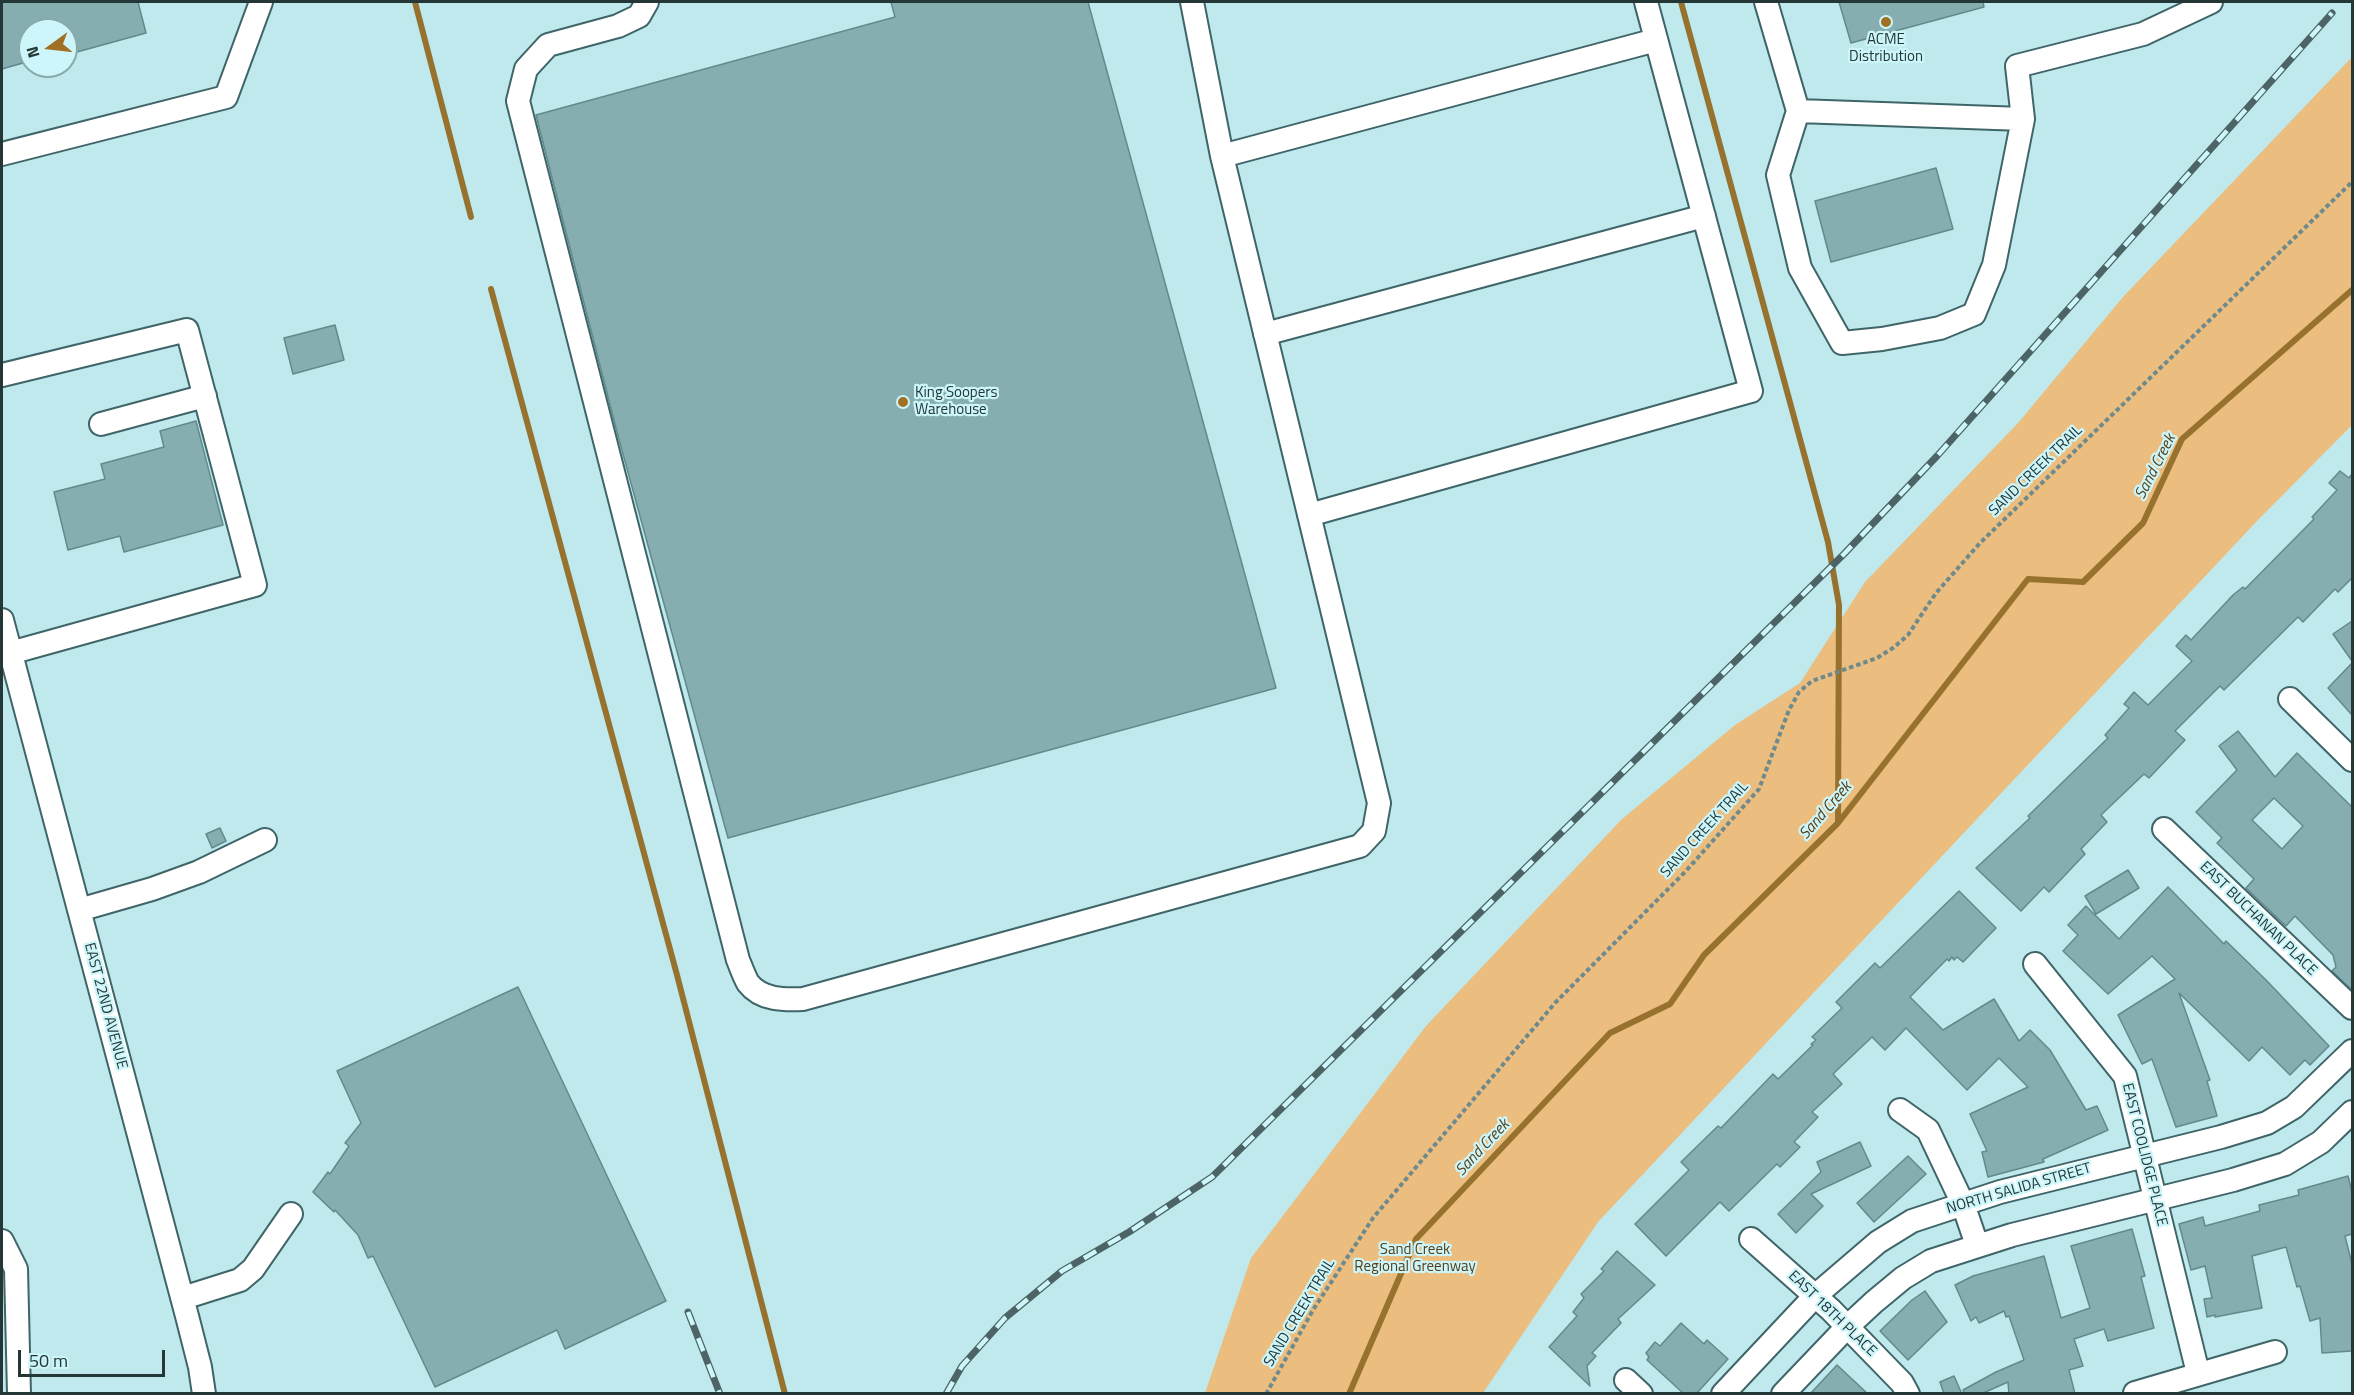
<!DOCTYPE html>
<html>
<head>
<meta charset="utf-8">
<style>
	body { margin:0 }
	#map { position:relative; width:2354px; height:1395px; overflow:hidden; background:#bfe9ec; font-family:"Titillium Web",sans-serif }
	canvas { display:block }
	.frame { position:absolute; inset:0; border:3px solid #253637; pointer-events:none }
	.north { position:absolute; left:18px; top:18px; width:60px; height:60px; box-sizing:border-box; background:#ccf6f9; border:2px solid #89a9ab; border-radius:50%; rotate:255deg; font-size:16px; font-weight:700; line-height:24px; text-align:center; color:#253637 }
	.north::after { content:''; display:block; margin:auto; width:21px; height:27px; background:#a17024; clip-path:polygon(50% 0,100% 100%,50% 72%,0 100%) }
	.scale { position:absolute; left:18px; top:1350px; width:147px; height:27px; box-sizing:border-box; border:3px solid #253637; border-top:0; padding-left:8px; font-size:18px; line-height:21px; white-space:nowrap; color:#253637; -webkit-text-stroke:4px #ccf6f9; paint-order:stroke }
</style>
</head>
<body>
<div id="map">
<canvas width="2354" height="1395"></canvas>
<div class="frame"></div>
<div class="north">N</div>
<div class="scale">50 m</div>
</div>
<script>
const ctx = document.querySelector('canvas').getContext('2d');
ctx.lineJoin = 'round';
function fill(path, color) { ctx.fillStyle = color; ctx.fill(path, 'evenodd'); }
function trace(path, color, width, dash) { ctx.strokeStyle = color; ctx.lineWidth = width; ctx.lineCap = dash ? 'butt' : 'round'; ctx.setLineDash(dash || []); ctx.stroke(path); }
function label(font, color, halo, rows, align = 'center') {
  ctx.font = font + ' "Titillium Web",sans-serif'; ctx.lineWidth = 4.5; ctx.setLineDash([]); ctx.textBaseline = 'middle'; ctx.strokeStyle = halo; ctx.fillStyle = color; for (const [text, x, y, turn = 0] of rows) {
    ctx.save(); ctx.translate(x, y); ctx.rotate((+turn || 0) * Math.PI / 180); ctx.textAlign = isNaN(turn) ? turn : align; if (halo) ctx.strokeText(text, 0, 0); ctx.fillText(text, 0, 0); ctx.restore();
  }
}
const green = new Path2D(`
	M2352,57V425L2257,521L1598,1222L1483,1393H1205L1251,1258L1426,1026L1622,819L1735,725L1800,683L1865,582L2018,423L2123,297Z`);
const stream = new Path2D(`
	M415,2L471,217
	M1681,2L1828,542L1839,605L1838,823
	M491,289L677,975L785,1394
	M1349,1394L1416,1239L1610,1033L1670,1004L1704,955L1838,823L2028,579L2083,582L2143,523L2182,439L2352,290`);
const building = new Path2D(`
	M2,2H138L146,33L66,55V30H30V61L2,69Z
	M891,2H1088L1276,688L728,838L617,432L536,115L895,17Z
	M1839,2H1983L1984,7L1851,43Z
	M1936,168L1953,229L1831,262L1815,201Z
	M335,325L344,360L293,374L284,338Z
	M196,421L223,525L124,552L120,536L68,550L54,492L105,479L101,464L164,447L160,431Z
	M2340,471L2349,478L2352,474V578L2338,592L2335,589L2303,622L2298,617L2224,690L2220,686L2175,731L2185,740L2149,778L2144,774L2101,815L2107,822L2081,849L2085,854L2049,892L2044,887L2021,911L1976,868L2030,818L2028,816L2108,738L2105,735L2129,708L2124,704L2134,692L2148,705L2192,661L2176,646L2186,635L2191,640L2233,595L2243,587L2245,589L2314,519L2312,517L2337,490L2329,483Z
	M2352,621V661L2333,634Z
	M2352,663V715L2328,688Z
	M2238,731L2275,777L2297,753L2352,807V990L2332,971L2336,967L2333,955L2295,916L2286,926L2246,888L2254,879L2217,843L2222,838L2196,812L2237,770L2219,746ZM2274,798L2303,826L2282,849L2252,820Z
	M220,828L226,841L212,848L206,834Z
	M2128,870L2139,888L2096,914L2085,896Z
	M2168,887L2224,944L2226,941L2266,980L2329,1046L2310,1065L2305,1060L2290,1075L2262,1047L2249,1061L2179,993L2210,1080L2207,1081L2217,1116L2176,1127L2152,1059L2142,1064L2118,1015L2175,979L2152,956L2108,994L2063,951L2078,935L2068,925L2086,906L2119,939Z
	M1959,891L1996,928L1963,962L1957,957L1954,960L1952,957L1949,961L1947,959L1910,997L1943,1030L1994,999L2019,1041L2030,1030L2050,1050L2086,1110L2097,1106L2108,1130L2043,1159L2044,1162L1988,1177L1982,1152L1987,1151L1970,1114L2028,1087L1999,1058L1967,1090L1906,1028L1885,1050L1872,1037L1833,1074L1842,1084L1812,1112L1818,1117L1794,1142L1800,1147L1780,1167L1777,1164L1729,1211L1720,1202L1666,1256L1635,1224L1689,1170L1681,1162L1718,1126L1721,1128L1773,1074L1778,1079L1813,1045L1811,1044L1816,1040L1812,1037L1842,1008L1836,1002L1875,963L1880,968Z
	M518,987L666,1301L565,1349L557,1330L435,1387L373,1256L368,1258L358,1235L335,1210L334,1212L313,1192L328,1172L330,1174L349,1146L345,1143L361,1123L337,1071Z
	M1860,1142L1871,1166L1811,1194L1823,1206L1796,1233L1778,1214L1821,1172L1817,1162Z
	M1908,1156L1926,1174L1874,1222L1857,1203Z
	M2348,1176L2352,1192V1234L2345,1236L2352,1264V1351L2322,1353L2320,1318L2310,1321L2300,1286L2297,1287L2286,1247L2252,1256L2262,1308L2215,1317V1315L2207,1317L2204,1299L2212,1298L2205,1266L2191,1270L2179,1224L2203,1217L2205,1226L2260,1211L2259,1205L2299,1195L2298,1190Z
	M2132,1229L2145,1276L2141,1277L2154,1328L2108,1341L2104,1329L2074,1339L2083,1366L2069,1370L2075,1394H2009L2008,1382L1981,1394H1965L1963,1390L1996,1372L2024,1360L2009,1316L2006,1317L2004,1311L1979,1323L1976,1317L1971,1321L1955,1285L1973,1276L2044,1256L2061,1318L2090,1308L2071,1246Z
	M1617,1251L1655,1285L1618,1319L1621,1323L1592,1353L1596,1356L1587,1366L1590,1386L1549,1347L1577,1316L1573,1312L1584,1298L1581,1294L1604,1271L1601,1269Z
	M1925,1291L1947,1322L1908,1360L1880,1331L1912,1300Z
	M1681,1323L1704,1344L1707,1340L1728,1359L1696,1394H1684L1647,1360L1649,1357L1646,1353L1655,1342L1660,1346Z
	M1837,1365L1868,1394H1810Z
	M1954,1376L1962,1394H1944L1940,1382Z`);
const path = new Path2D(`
	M1266,1394L1313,1310L1373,1218L1555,1003L1685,872L1759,789L1789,710L1799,692L1812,681L1877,658L1893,648L1908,635L1936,593L1980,543L2352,182`);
const minor = new Path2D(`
	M647,2L639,16L618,26L548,45L526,69L518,101L738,960C741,967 744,976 748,983C761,1000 784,1000 803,999L1360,846L1374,831L1379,803L1222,156L1192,2
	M1766,2L1798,111L2023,119L2017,66L2143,34L2211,2
	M1798,111L1778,175L1800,268L1842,343L1882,339L1940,328L1974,314L1994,265L2023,119
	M2,154L226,97L261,2
	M1222,156L1656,40
	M1265,334L1704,216
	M2,375L187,330L255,585L10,653
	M101,424L205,396
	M1309,515L1751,391L1646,2
	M2,620L187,1316L200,1367L204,1394
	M2290,699L2352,760
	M2164,829L2352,1008
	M79,910L152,889L199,872L265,840
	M2035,964L2125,1076L2198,1373
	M1900,1110L1928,1130L1963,1204L1977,1245
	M1751,1239L1831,1310L1902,1383L1908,1394
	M2,1241L16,1269L19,1394
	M183,1298L240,1280L253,1269L291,1214
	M1626,1380L1641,1394
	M2135,1393L2275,1352
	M1723,1394L1815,1296L1878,1242L1912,1221L2000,1192L2221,1137L2267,1123L2294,1107L2352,1051
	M1783,1394L1846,1328L1874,1302L1903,1278L1931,1261L2012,1235L2233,1180L2285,1164L2321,1142L2352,1112`);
const rail = new Path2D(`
	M688,1312L720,1394
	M946,1394L962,1366L1005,1318L1062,1271L1129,1232L1212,1177L1844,554L1937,456L2332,13`);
const markers = [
	[1886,22,6,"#a17024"],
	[903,402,6,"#a17024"]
];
const poiNames = [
	["ACME",1886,40],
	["Distribution",1886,57],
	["King Soopers",915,393,"left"],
	["Warehouse",915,410,"left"]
];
const streetNames = [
	["SAND CREEK TRAIL",2036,471,-44],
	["SAND CREEK TRAIL",1705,830,-48],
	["EAST BUCHANAN PLACE",2258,919,44],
	["EAST 22ND AVENUE",105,1006,75],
	["EAST COOLIDGE PLACE",2144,1155,76],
	["NORTH SALIDA STREET",2019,1189,-16],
	["SAND CREEK TRAIL",1300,1313,-59],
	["EAST 18TH PLACE",1832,1314,44]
];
const parkNames = [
	["Sand Creek",1415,1250],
	["Regional Greenway",1415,1267]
];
const waterNames = [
	["Sand Creek",2156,467,-63],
	["Sand Creek",1826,811,-49],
	["Sand Creek",1483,1148,-47]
];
fill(green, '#ebbd7f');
trace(stream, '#97722f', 6);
fill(building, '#86aeb1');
trace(building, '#628a8d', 1.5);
trace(minor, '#3f6568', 26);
trace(path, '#6e8a8c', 4, [4.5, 3]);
trace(minor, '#fff', 22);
trace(rail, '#4d6466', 7);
trace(rail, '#ccf6f9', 4.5, [14]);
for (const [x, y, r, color] of markers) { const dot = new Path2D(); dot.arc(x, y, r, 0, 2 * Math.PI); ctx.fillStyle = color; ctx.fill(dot); trace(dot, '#ccf6f9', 2); }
label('15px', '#253637', '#ccf6f9', poiNames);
label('15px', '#253637', '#ccf6f9', streetNames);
label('15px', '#573d18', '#ccf6f9', parkNames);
label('italic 16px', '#573d18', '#ccf6f9', waterNames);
</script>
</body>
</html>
